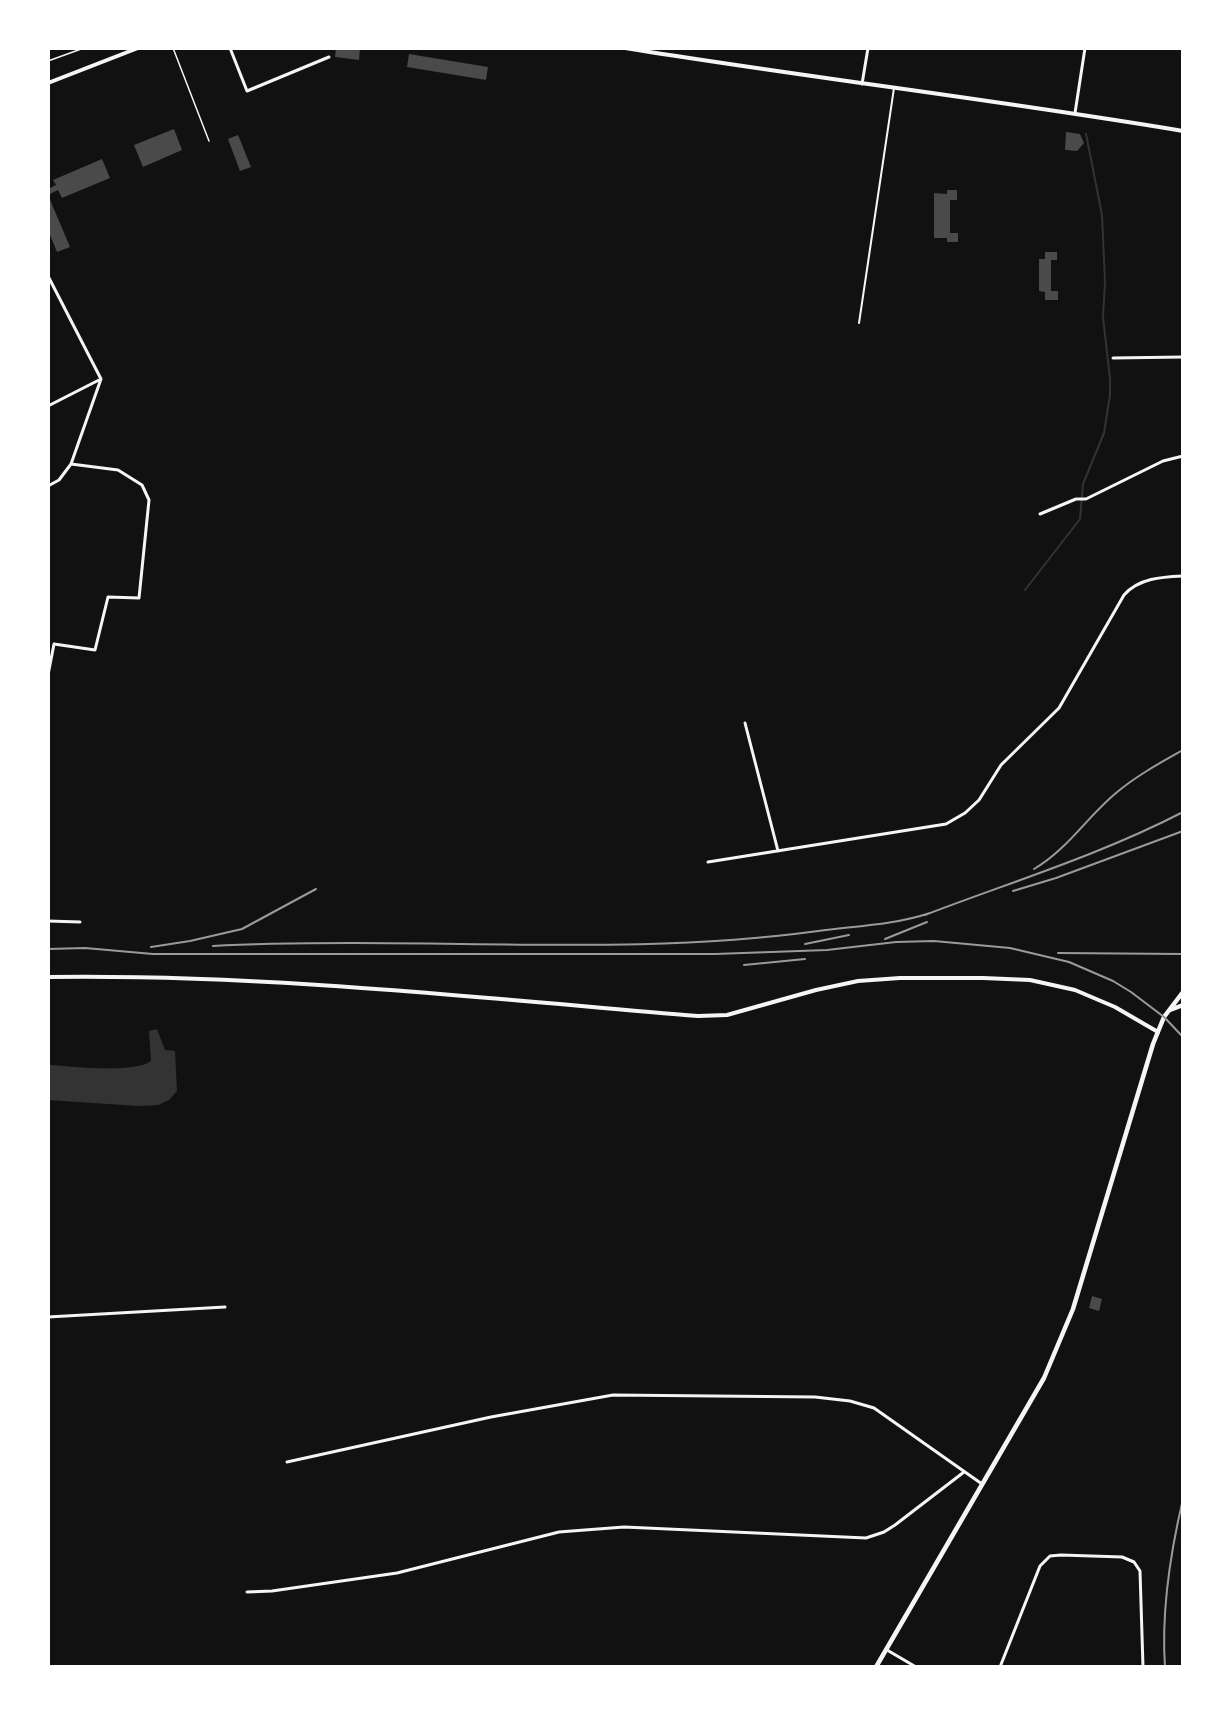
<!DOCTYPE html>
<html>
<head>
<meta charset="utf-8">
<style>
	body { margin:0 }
	#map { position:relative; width:1231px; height:1715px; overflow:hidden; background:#111; font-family:"PT Sans Narrow",sans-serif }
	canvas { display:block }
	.frame { position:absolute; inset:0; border:50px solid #fff; pointer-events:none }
</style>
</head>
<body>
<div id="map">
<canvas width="1231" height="1715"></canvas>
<div class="frame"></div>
</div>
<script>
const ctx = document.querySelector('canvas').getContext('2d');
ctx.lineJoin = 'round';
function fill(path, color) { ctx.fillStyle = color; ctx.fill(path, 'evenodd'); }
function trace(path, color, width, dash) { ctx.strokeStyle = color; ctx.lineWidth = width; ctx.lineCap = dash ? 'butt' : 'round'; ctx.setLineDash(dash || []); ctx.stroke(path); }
const water = new Path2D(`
	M157,1029L165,1050L175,1051L177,1091L169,1100L158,1105L138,1106L48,1100V1065C72,1066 133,1074 151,1061L149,1031Z`);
const stream = new Path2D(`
	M1025,590L1080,519L1083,484L1104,433L1110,395V379L1103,317L1105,282L1102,215L1086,134`);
const building = new Path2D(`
	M336,48H360L359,60L335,57Z
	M409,54L488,67L486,80L407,67Z
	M174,129L182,150L143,167L134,145Z
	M1066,132L1080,134L1084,143L1077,151L1065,150Z
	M238,135L251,167L240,171L228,139Z
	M102,159L110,178L62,198L58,190L48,195V189L56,185L53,180Z
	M947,190H957V200H950V233H958V242H947V238H934V193L947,194Z
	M48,195L70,247L57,252L48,230Z
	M1045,252H1057V260H1051V291H1058V300H1045V292L1039,291V259H1045Z
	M1092,1296L1102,1299L1099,1311L1089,1308Z`);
const path = new Path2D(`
	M48,61L84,48`);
const service = new Path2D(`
	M173,48L209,141`);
const pedestrian = new Path2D(`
	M859,323L894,88`);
const minor = new Path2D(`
	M230,48L247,91L329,57
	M862,84L868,48
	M1075,113L1085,48
	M48,276L101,379L71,464L59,480L48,486
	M1113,358L1183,357
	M48,406L99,380
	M1040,514L1076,499H1086L1163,461L1183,456
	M48,675L54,644L95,650L108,597L139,598L149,500L142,485L118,470L71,464
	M745,723L778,851
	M708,862L946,824L965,813L979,800L1001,765L1059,708L1124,595C1139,578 1162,577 1183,576
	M48,921L80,922
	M48,1317L225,1307
	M287,1462L491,1417L613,1395L815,1397L850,1401L874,1408L982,1484
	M247,1592L272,1591L397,1573L559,1532L624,1527L866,1538L884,1532L895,1525L964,1472
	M887,1650L916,1667
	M1000,1667L1040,1566L1050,1556L1061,1555L1122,1557L1134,1562L1140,1571L1143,1667`);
const tertiary = new Path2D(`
	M625,48C811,78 998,100 1183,131
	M48,83L138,48
	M48,977C265,974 482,998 698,1016L727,1015L816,990L858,981L900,978H983L1030,980L1075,990L1115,1007L1158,1032`);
const secondary = new Path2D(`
	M1170,1010L1183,1005
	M876,1667L1044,1378L1073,1309L1153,1044L1164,1017L1183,992`);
const rail = new Path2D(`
	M1034,869C1068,849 1087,817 1116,793C1136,776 1160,763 1183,750
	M1013,891L1056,878L1183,831
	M925,915C1011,882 1100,855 1183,812
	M885,939L927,922
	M805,944L849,935
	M213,946C260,943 307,943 354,943C509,943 664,952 818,931C856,926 894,925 930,913
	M151,947L190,941L242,929L316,889
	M48,949L85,948L153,954H715L827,950L896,942L934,941L1010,948L1069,962L1113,981L1131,992L1164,1017L1183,1037
	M1058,953L1183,954
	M744,965L805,959
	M1165,1667C1161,1610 1170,1554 1183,1499`);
fill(water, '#333');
trace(stream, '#333', 2);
fill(building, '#4a4a4a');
trace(path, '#f5f5f5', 1.5);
trace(service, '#f5f5f5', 1.5);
trace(pedestrian, '#f5f5f5', 2);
trace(minor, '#f5f5f5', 3);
trace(tertiary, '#f5f5f5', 4);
trace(secondary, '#f5f5f5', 4.5);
trace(rail, '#9a9a9a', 2);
</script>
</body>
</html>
